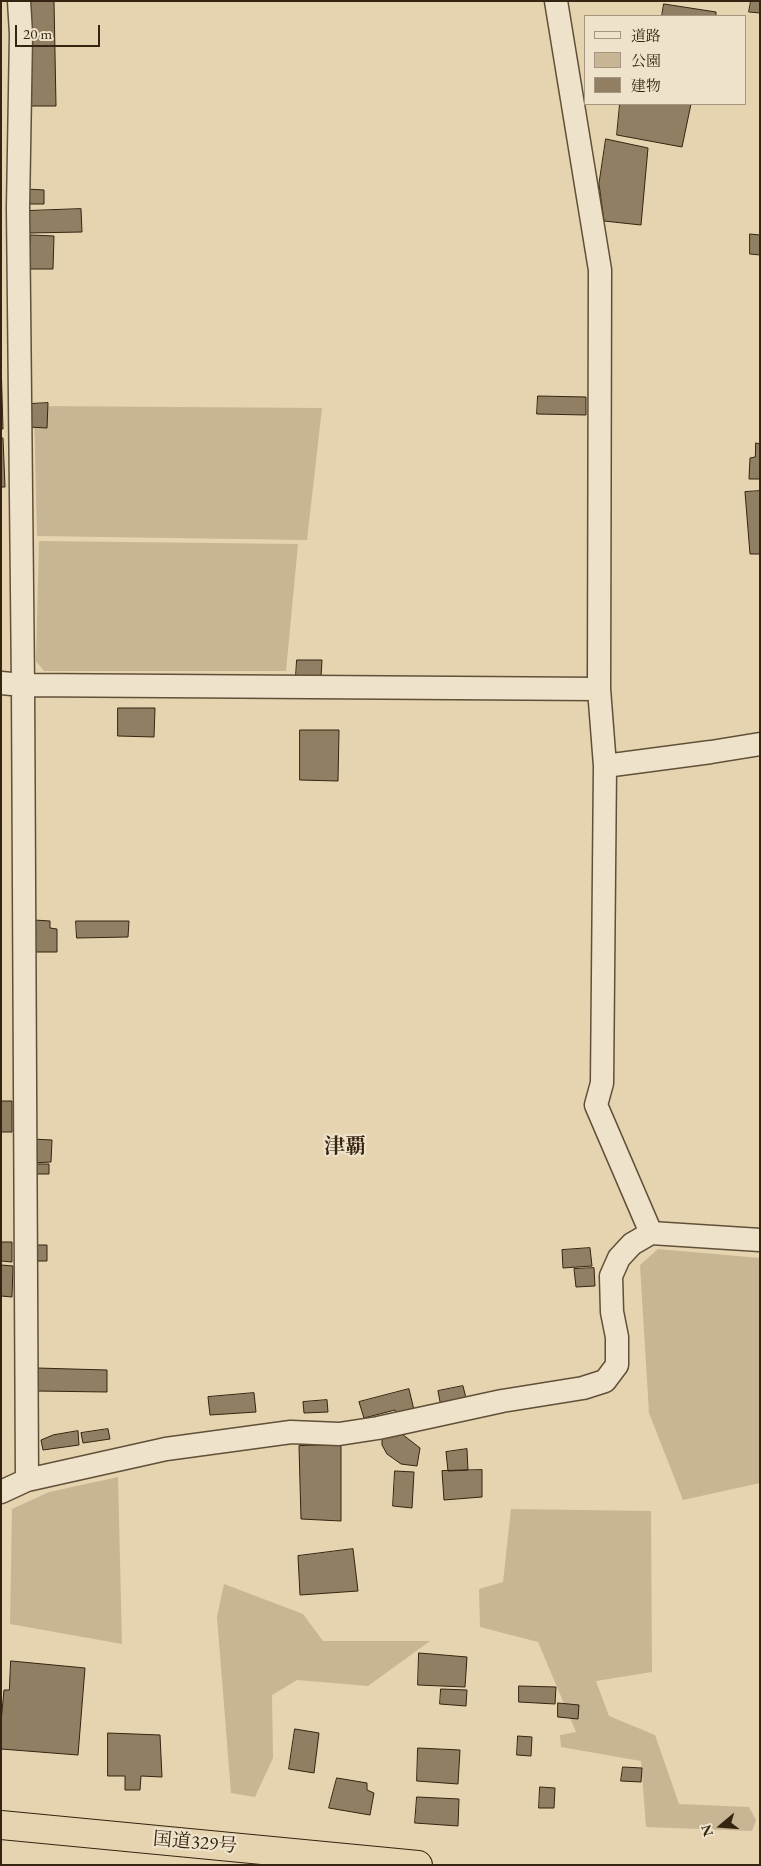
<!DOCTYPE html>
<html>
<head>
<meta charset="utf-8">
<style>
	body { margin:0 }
	#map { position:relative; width:761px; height:1866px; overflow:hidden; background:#e6d3af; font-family:"EB Garamond","Noto Serif JP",serif }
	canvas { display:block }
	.frame { position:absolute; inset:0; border:2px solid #342411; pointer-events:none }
	.legend { position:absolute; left:584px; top:15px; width:162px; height:90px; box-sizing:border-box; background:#efe2cb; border:1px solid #a49681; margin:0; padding:6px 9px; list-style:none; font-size:15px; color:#342411 }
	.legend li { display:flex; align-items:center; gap:10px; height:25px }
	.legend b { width:25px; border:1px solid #a49681 }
	.north { position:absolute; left:696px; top:1801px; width:50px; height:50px; -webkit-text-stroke:4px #efe2cb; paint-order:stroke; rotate:252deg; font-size:14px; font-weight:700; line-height:20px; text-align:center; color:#342411 }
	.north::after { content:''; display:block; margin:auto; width:18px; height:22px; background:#342411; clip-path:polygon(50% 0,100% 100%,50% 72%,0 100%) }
	.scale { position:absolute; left:15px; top:25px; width:85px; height:22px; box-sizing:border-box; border:2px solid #342411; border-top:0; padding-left:6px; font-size:15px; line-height:18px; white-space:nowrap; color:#342411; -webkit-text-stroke:4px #efe2cb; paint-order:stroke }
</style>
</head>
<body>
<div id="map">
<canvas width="761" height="1866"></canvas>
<div class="frame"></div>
<ul class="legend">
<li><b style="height:6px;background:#efe2cb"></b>道路</li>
<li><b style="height:14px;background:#c8b594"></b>公園</li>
<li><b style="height:14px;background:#917f63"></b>建物</li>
</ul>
<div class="north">N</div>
<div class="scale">20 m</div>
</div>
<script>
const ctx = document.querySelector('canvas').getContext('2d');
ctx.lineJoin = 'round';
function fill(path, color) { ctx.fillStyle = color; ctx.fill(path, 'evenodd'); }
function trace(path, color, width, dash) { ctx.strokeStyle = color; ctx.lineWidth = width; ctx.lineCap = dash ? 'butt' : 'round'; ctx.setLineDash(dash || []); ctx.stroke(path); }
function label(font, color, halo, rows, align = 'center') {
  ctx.font = font + ' "EB Garamond","Noto Serif JP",serif'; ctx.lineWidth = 4.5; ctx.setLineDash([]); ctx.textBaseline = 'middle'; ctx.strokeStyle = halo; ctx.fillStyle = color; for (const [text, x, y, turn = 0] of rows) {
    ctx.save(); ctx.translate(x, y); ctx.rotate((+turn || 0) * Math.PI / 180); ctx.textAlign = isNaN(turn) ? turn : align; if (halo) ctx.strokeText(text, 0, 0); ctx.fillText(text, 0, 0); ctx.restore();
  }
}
const green = new Path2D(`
	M34,406L322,408L307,540L37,536Z
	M39,541L298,544L286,671H44L36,661Z
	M658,1249L760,1258V1483L683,1500L649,1413L640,1265Z
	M118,1477L122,1644L10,1624L12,1509L49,1492Z
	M511,1509L651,1511L652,1672L596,1681L609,1716L655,1735L679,1804L749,1807L756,1820L752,1831L646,1827L641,1761L561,1747L560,1735L576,1732L538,1642L480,1627L479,1589L503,1582Z
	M224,1584L303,1614L323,1641H430L368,1686L297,1680L272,1695L273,1758L255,1797L231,1793L217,1617Z`);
const building = new Path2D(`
	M26,1H54L56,106H29Z
	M751,1H760V13L749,12Z
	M664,4L716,12V16H662Z
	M620,104H691L682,147L617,135Z
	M606,139L648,148L641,225L604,221L599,184Z
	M26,189L44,190V204H27Z
	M81,209L82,232L28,233L27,211Z
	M750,234L760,235V255L750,254Z
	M31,235L54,236L53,269H29Z
	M1,361L3,429H1Z
	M538,396L586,397V415L537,414Z
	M48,403L47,428L29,427L30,404Z
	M1,438H3L5,487H1Z
	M756,443L760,444V479H749L750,458L755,457Z
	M760,491V554H750L745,492Z
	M297,660H322L321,677L296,676Z
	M118,708H155L154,737L118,736Z
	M300,730H339L338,781L300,780Z
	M34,920L50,921V928L57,929V952H34Z
	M76,921H129L128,937L77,938Z
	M1,1101H12V1132H1Z
	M31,1139L52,1140L51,1162L31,1163Z
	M34,1164H49V1174H34Z
	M1,1242H12V1262L1,1261Z
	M37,1245H47V1261H37Z
	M590,1248L592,1266L563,1268L562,1250Z
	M1,1265L13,1266L12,1297L1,1296Z
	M594,1268L595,1286L576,1287L574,1269Z
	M37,1368L107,1370V1392L36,1391Z
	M463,1386L467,1402L441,1407L438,1391Z
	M409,1389L414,1410L397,1414L395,1410L364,1418L359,1402Z
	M254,1393L256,1412L210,1415L208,1397Z
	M327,1400L328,1412L304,1413L303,1402Z
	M108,1429L110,1439L83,1443L81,1433Z
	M78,1431L79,1445L43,1450L41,1440L53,1435Z
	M402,1434L420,1448L417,1466L401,1464L387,1454L382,1445V1437Z
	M341,1445V1521L301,1519L299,1446Z
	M467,1449L468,1470L448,1471L446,1452Z
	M482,1470V1497L444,1500L442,1471Z
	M395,1471L414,1472L412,1508L393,1506Z
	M353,1549L358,1591L300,1595L298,1556Z
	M419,1653L467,1657L465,1687L418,1685Z
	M11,1661L85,1668L78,1755L1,1749V1722L4,1690H9Z
	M519,1686L556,1687L555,1704L519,1702Z
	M441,1689L467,1690L466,1706L440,1704Z
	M558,1703L579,1705L578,1719L558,1717Z
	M295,1729L319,1733L314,1773L289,1769Z
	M108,1733L160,1735L162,1777L141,1776L140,1790H125V1776H108Z
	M518,1736L532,1737L531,1756L517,1755Z
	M418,1748L460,1750L458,1784L417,1781Z
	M623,1767L642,1768L641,1782L621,1781Z
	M337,1778L367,1783V1790L374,1793L370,1815L329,1808Z
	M540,1787L555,1788L554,1808H539Z
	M417,1797L459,1799L458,1826L415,1823Z`);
const minor = new Path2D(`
	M19,1L21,34L18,208L23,685L27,1480
	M556,1L600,270L599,689L605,766L602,1083L596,1105L651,1233
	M1,683L23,685L599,689
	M605,766L711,752L760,744
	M1,1492L27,1480L166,1449L291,1432L339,1434L378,1428L502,1401L583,1388L605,1381L617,1365V1337L612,1312L611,1276L619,1258L632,1244L651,1233L760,1240`);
const trunk = new Path2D(`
	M1,1825L418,1865`);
const streetNames = [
	["国道329号",195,1843,5]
];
const quarterNames = [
	["津覇",345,1147]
];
fill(green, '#c8b594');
fill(building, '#917f63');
trace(building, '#342411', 1);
trace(minor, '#605038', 25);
trace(trunk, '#342411', 30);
trace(minor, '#efe2cb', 22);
trace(trunk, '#e6d3af', 28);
label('19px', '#342411', '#efe2cb', streetNames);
label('bold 21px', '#342411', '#efe2cb', quarterNames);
</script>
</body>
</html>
